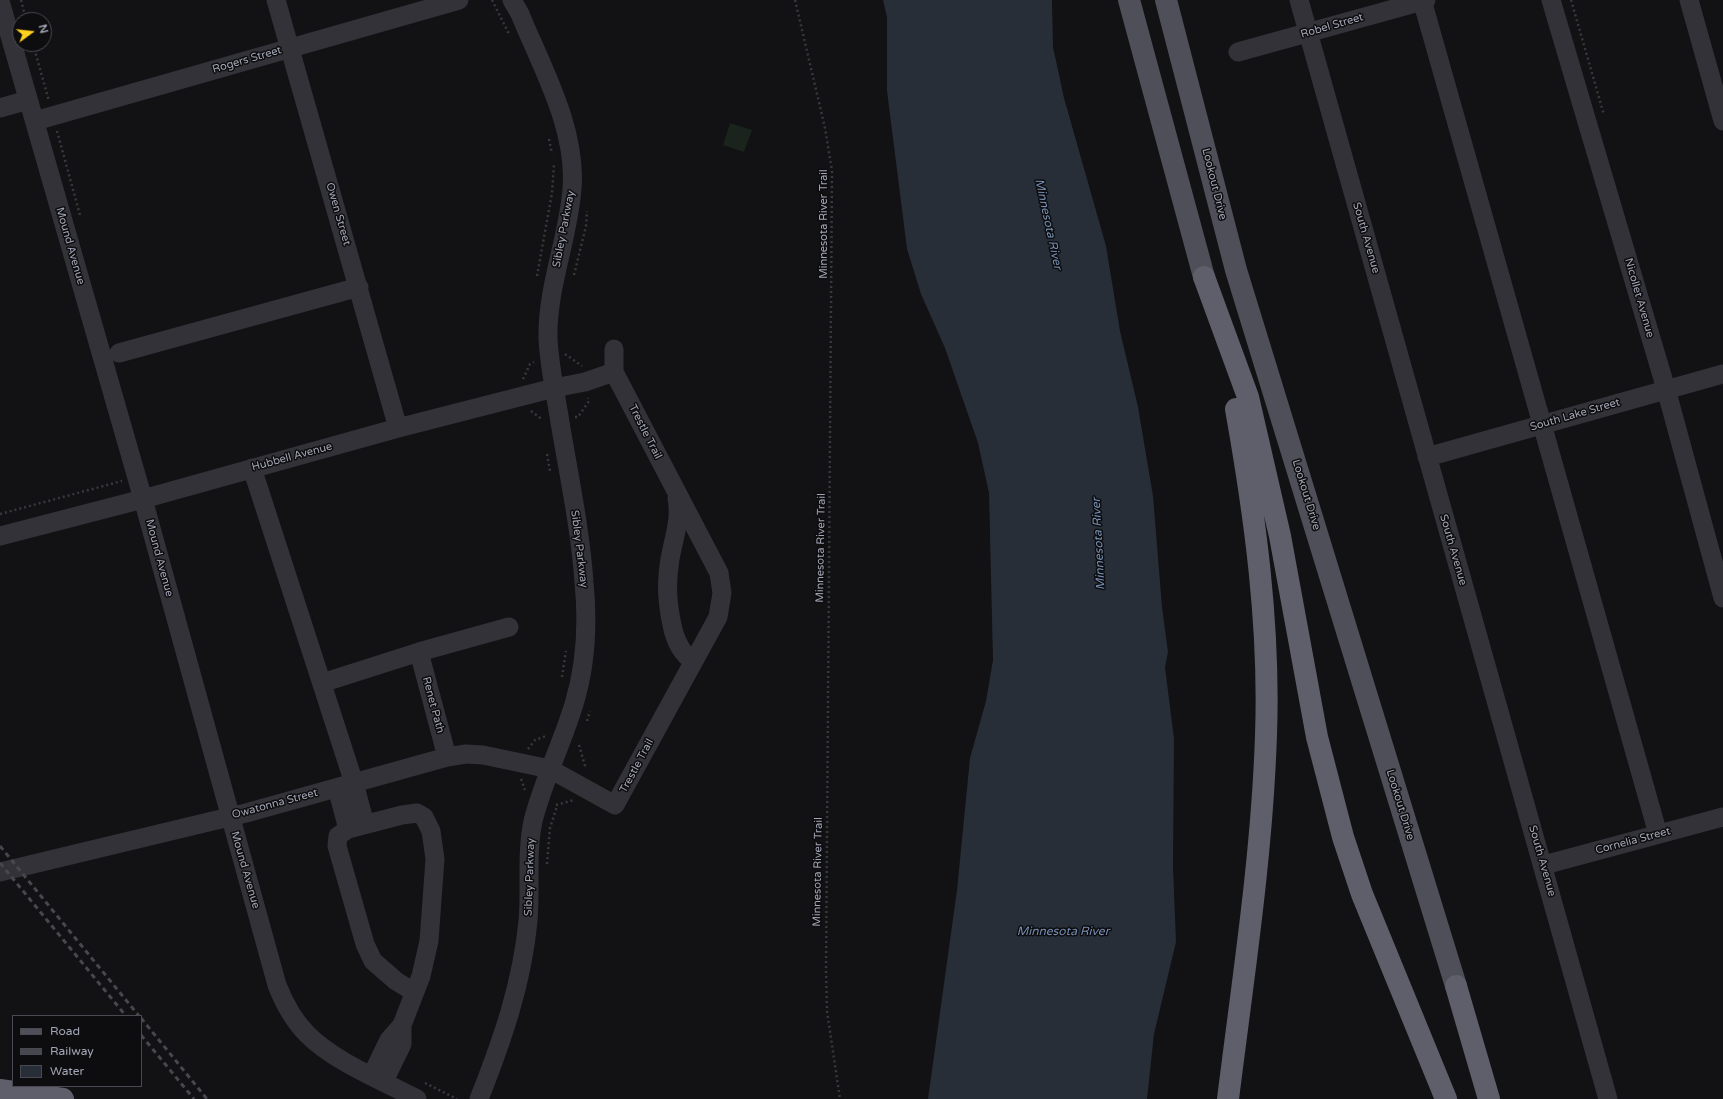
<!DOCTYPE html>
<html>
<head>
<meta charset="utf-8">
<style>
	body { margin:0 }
	#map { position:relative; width:1723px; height:1099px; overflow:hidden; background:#121113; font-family:"Varela Round",sans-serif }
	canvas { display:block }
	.legend { position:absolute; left:12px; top:1015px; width:130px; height:72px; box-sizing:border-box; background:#0d0c0e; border:1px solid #494951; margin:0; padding:5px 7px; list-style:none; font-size:12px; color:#a2a5b5 }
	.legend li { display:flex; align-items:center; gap:8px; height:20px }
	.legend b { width:20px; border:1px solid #494951 }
	.north { position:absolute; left:12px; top:12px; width:40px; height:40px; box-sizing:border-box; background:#0d0c0e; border:1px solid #494951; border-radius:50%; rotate:75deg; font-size:11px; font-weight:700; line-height:16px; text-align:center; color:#a2a5b5 }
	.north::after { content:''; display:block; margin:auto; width:14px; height:18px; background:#ffd01d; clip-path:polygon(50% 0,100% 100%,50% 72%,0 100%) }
</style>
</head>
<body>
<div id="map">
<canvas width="1723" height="1099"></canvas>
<ul class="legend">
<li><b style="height:5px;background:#4e4f58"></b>Road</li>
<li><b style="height:5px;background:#47484f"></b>Railway</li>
<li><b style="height:11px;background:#272e37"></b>Water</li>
</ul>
<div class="north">N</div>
</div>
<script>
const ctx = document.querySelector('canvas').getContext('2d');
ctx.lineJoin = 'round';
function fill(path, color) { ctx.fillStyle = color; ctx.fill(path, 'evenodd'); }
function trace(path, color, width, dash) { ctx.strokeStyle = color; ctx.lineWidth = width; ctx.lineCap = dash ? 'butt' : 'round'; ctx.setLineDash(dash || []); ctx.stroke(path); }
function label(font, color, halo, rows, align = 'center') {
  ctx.font = font + ' "Varela Round",sans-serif'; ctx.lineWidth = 3; ctx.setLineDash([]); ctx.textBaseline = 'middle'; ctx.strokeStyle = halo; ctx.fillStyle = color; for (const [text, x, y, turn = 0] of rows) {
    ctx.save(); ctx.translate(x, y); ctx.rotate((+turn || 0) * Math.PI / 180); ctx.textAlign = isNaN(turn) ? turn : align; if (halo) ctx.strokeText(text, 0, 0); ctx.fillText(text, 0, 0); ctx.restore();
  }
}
const green = new Path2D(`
	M730,123L752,130L744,152L723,145Z`);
const water = new Path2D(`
	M883,0H1052V2L1053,47L1064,98L1106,246L1120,331L1138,407L1153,496L1162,607L1168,652L1165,667L1174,739L1173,867L1176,942L1154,1034L1147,1099H928L957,890L970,758L986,701L993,660L989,493L978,443L945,348L921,294L907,249L887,91V17Z`);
const path = new Path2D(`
	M21,0L26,20
	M492,0L510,36
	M795,0L825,128L832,171L826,971L827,1011L840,1099
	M1571,0L1604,115
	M33,44L49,101
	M57,131L80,215
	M549,139L552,154
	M574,275L586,226L587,211
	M537,276L552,193L554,165
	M565,354L582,366
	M523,379L530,364L534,362
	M531,411L543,420
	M575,417H578L589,401L588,398
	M547,454L550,471
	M0,514L122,481
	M562,677L566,651
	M587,721L590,711
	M579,745L585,766L584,769
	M528,749L535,740L546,736
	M521,779L525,790
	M556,805L574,800
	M547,864L550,828L557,806
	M425,1083L457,1099`);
const minor = new Path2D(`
	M276,0L398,428
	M1299,0L1608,1099
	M1422,0L1658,834
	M1551,0L1666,389L1723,598
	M1689,0L1723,121
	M0,1L143,499L277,985C284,1003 293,1020 307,1034C333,1061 383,1081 417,1099
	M1238,52L1426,0
	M0,108L28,100
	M35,121L459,0
	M119,353L359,287
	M1427,457L1723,374
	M252,468L354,783L365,824
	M677,498C681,521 674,536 670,559C666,584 667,601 672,625C675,640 681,653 693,661
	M0,536L143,499L398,428L554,388L585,382L614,372
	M419,652L447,757
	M322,683L419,652L509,627
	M337,788L348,829
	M1544,865L1723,817
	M0,872L246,813L447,757L466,754L483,755L550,769L615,805L718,617L722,593L719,573L614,372V349
	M372,1075L389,1040L402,1025L421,976L429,941L435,859L431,831L424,817L417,813L402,815L348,829L338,836L337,846L365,944L373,961L396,981L414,992
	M384,1081L402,1044V1025
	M479,1099C502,1041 522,984 528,921C531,888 526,854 533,821C543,781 562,744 574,704C586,665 588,623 584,582C580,525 567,467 558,410C554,387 549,362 548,338C547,287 568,240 572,189C577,129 542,68 520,14L512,0`);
const major = new Path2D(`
	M1129,0L1204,277
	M1166,0L1236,270L1456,986`);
const highway = new Path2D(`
	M1204,277L1248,397L1280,536L1317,737L1343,837L1362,894L1446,1099
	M1456,986L1489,1099
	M0,1090L63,1099
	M1228,1099C1243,978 1262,857 1266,735C1270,626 1255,516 1236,409`);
const rail = new Path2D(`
	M0,846L139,1016
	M0,863L126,1016
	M141,1018L207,1099
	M141,1035L194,1099`);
const streetNames = [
	["Robel Street",1332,26,-16],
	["Rogers Street",247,60,-16],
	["Lookout Drive",1214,184,76],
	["Owen Street",338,214,74],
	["Minnesota River Trail",824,224,-90],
	["Sibley Parkway",564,229,-79],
	["South Avenue",1366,238,74],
	["Mound Avenue",70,246,74],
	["Nicollet Avenue",1639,298,74],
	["South Lake Street",1575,415,-16],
	["Trestle Trail",645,432,63],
	["Hubbell Avenue",292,457,-15],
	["Lookout Drive",1306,495,73],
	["Minnesota River Trail",821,548,-89],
	["Sibley Parkway",579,549,83],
	["South Avenue",1453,550,74],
	["Mound Avenue",159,558,75],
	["Renet Path",433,705,75],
	["Trestle Trail",637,766,-62],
	["Owatonna Street",275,804,-15],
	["Lookout Drive",1400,805,73],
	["Cornelia Street",1633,841,-15],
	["South Avenue",1542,861,74],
	["Mound Avenue",245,870,74],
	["Minnesota River Trail",818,872,-89],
	["Sibley Parkway",530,877,-88]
];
const waterNames = [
	["Minnesota River",1048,224,78],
	["Minnesota River",1099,544,-93],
	["Minnesota River",1063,932]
];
fill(green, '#1b231d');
fill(water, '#272e37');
trace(path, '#38393f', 2.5, [2, 3]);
trace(minor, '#323238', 19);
trace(major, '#4e4f58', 22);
trace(highway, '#5e5f6a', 22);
trace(rail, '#47484f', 3, [5, 4]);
label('11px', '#a2a5b5', '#0d0c0e', streetNames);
label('italic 12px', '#758eb3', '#0d0c0e', waterNames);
</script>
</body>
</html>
